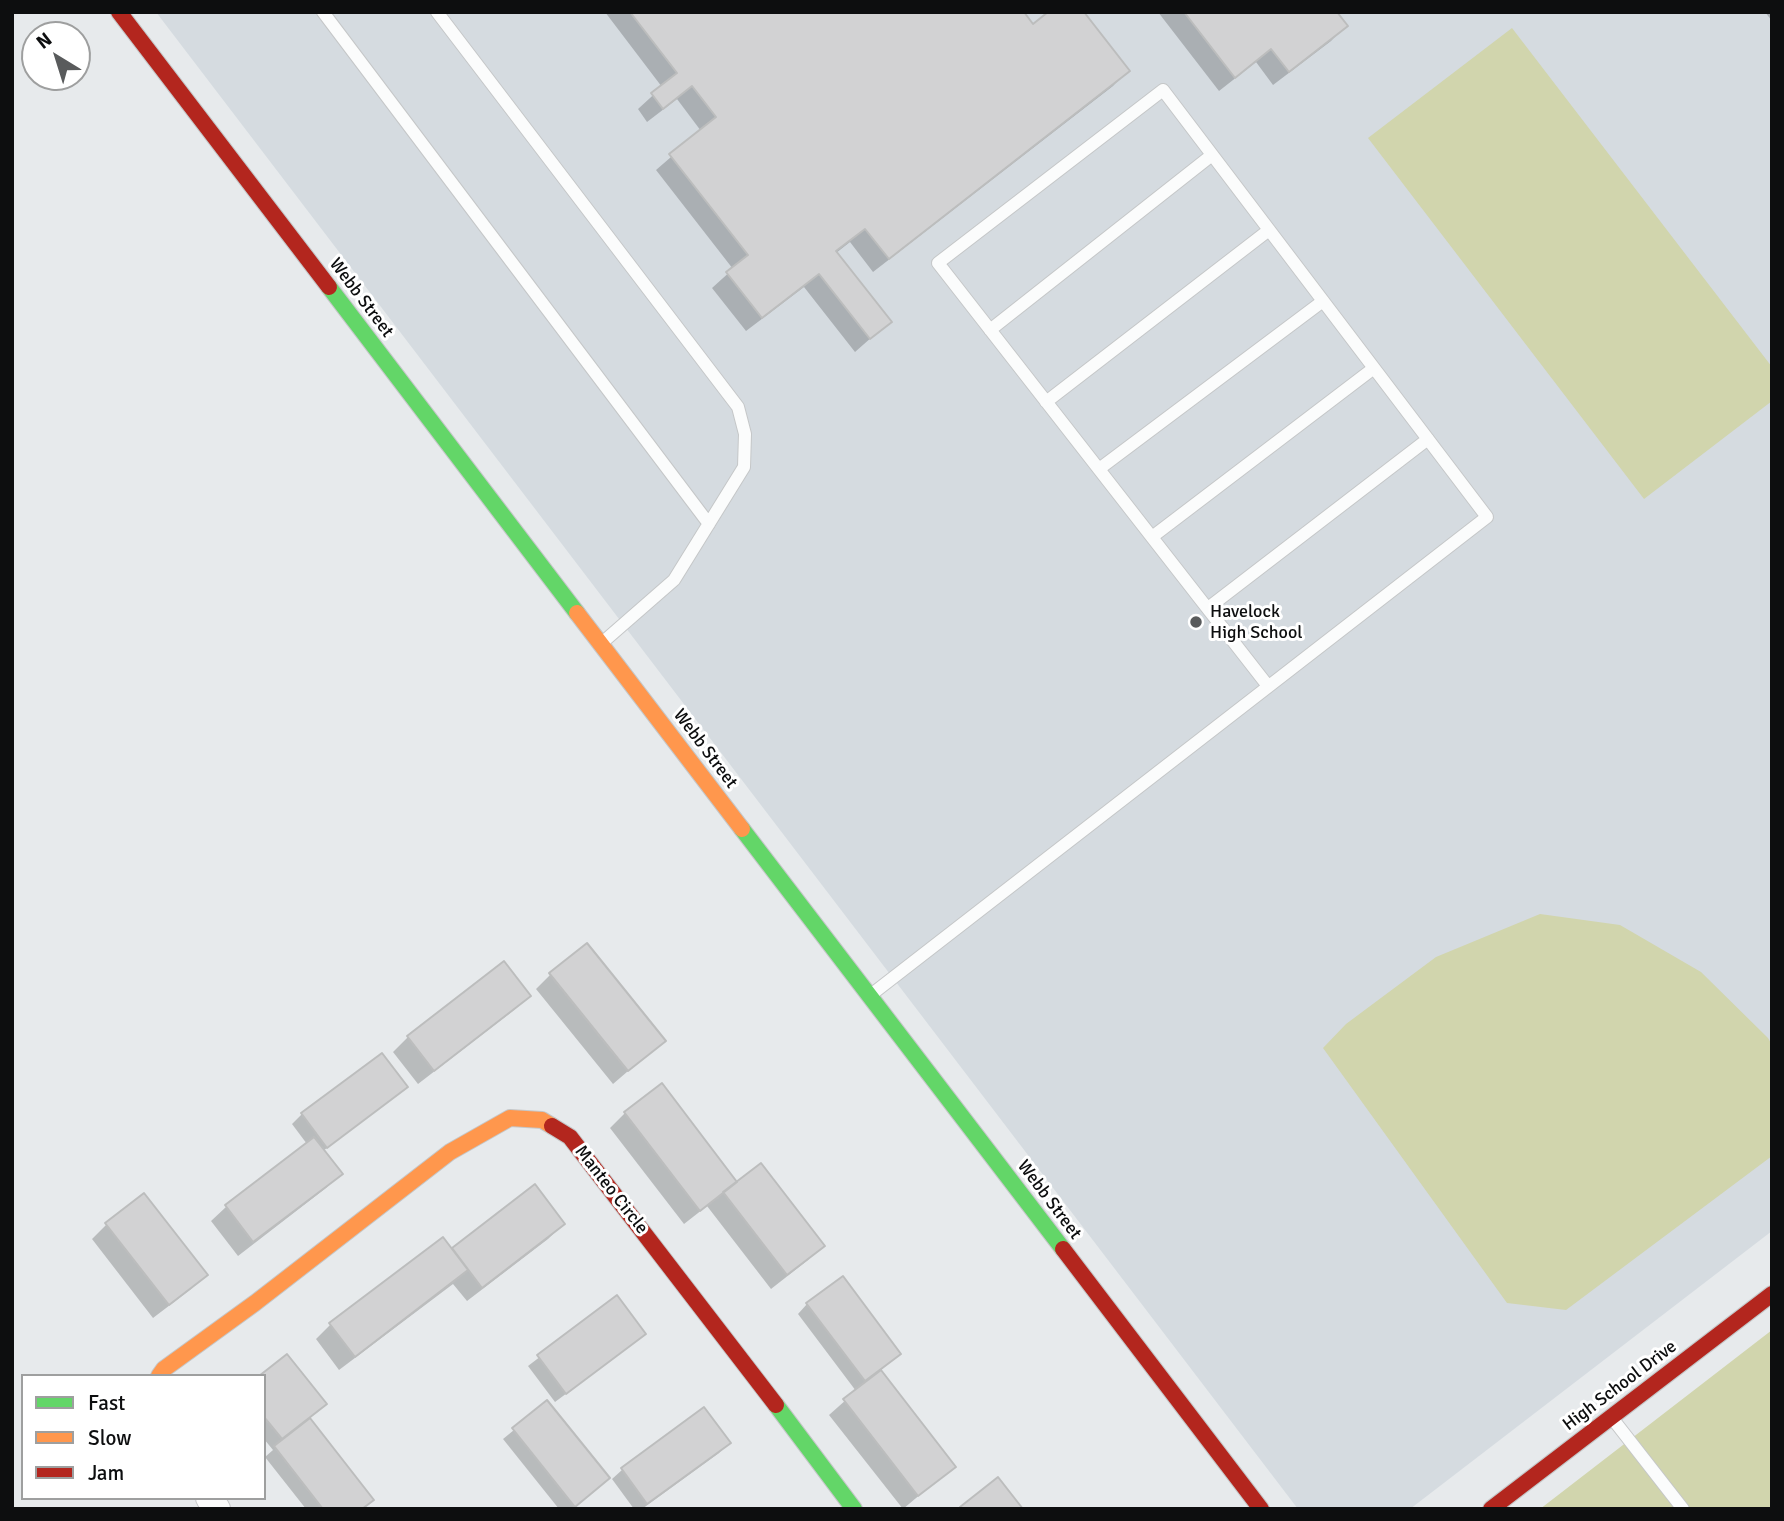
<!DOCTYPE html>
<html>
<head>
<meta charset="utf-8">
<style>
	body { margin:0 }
	#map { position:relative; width:1784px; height:1521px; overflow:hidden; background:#e7eaec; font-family:Signika,sans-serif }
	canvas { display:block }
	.frame { position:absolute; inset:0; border:14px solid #0d0e0f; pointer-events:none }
	.legend { position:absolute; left:21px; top:1374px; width:245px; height:126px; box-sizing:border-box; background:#fff; border:2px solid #9e9f9f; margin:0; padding:9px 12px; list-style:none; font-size:21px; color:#0d0e0f }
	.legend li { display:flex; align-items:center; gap:14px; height:35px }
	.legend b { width:35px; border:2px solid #9e9f9f }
	.north { position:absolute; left:21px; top:21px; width:70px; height:70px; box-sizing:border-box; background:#fff; border:2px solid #9e9f9f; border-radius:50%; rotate:322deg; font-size:19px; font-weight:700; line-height:28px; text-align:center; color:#0d0e0f }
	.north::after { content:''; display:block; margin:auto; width:24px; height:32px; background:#595b5c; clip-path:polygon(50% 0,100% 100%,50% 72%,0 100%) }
</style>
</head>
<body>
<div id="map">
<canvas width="1784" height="1521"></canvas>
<div class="frame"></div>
<ul class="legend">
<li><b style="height:9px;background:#63d668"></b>Fast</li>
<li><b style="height:9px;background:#ff974d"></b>Slow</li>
<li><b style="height:9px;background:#b3261e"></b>Jam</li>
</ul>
<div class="north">N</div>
</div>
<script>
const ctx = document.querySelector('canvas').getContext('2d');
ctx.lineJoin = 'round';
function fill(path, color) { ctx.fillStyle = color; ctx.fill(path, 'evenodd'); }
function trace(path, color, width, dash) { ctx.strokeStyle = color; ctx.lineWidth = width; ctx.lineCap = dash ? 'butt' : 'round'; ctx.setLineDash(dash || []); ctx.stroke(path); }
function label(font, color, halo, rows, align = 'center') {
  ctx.font = font + ' Signika,sans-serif'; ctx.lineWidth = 6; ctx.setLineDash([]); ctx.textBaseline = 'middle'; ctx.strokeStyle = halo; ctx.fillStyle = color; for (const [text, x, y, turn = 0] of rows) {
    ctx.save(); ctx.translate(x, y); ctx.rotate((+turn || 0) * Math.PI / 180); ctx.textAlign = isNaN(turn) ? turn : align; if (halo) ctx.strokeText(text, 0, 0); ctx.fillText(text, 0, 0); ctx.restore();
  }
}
const built = new Path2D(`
	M156,12H1772V1231L1410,1509H1298Z`);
const green = new Path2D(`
	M1512,28L1772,367V401L1644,499L1368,138Z
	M1540,914L1620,925L1701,972L1768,1038L1772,1045V1156L1566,1310L1507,1303L1323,1048L1346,1024L1436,957Z
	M1772,1330V1509H1540Z`);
const shadow = new Path2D(`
	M605,12H1022L1033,26L1127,71L1113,86L873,272L850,242L836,253L889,322L855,352L804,287L746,331L712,288L733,269L656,170L701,131L677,99L647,122L638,109L662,87Z
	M1158,12H1335L1345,26L1331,41L1273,85L1256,62L1219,91Z
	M1765,12H1772V21Z
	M503,963L529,996L514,1010L418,1084L393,1052L408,1037Z
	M550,975L663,1041L613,1084L536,989Z
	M381,1055L405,1087L323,1151L340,1174L326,1188L238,1256L211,1221L226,1207L307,1144L292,1124L302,1114Z
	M661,1086L737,1184L822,1245L808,1260L771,1289L707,1206L684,1224L610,1128L625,1113Z
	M534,1187L563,1224L548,1239L467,1301L453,1284L339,1370L316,1339L330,1325L443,1240L451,1251Z
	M106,1225L205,1274L191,1289L153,1318L92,1239Z
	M617,1298L634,1343L555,1402L528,1366Z
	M807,1304L899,1354L880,1371L953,1467L903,1509L829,1415L856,1391L798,1314Z
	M287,1356L324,1404L308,1419L371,1499L362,1509H306L265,1457L273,1450L264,1439V1376Z
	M547,1403L598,1488L572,1509H559L503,1439Z
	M704,1410L728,1443L719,1453L642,1509H634L612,1479L622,1470Z`);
const building = new Path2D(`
	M630,12H1024L1033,24L1048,12H1084L1130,71L889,259L865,229L836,251L892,322L870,339L819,274L762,318L726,272L748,255L669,154L716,117L692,86L663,109L651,93L677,73Z
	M1184,12H1337L1348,26L1289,72L1271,49L1235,78Z
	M587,943L666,1041L628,1071L549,973Z
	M504,961L531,996L434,1071L407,1036Z
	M382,1053L408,1087L327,1148L301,1113Z
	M662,1083L737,1182L700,1211L624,1112Z
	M314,1137L343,1174L253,1242L225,1205Z
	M761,1163L825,1246L787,1275L723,1192Z
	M535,1184L565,1224L482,1288L452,1248Z
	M144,1193L208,1275L169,1305L105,1223Z
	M443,1237L468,1270L355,1357L329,1323Z
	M843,1276L901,1354L865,1381L806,1303Z
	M617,1295L646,1334L566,1394L537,1355Z
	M287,1354L327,1404L282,1439L264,1417V1376H259Z
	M881,1370L956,1467L918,1496L843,1399Z
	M547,1400L610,1478L575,1507L512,1428Z
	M704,1407L731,1443L647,1504L621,1468Z
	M310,1418L374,1500L362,1509H323L274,1446Z
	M998,1477L1023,1509H961L960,1507Z`);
const lane = new Path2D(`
	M323,12L709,524
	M437,12L738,407L745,434L744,467L674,580L603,642
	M990,330L1212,155
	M1046,402L1269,230
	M1099,469L1323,301
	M1152,537L1374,368
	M1208,608L1428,439
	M872,994L1487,517L1163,90L938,263L1268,686
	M1612,1418L1683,1509`);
const street = new Path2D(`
	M209,1498L217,1509`);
const fast = new Path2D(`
	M329,287L577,613
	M742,829L1063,1249
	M776,1405L854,1509`);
const slow = new Path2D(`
	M577,613L742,829
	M159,1376L164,1369L255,1303L450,1152L510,1118L542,1120L552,1126`);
const jam = new Path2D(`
	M119,12L329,287
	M552,1126L570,1137L776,1405
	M1063,1249L1261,1509
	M1491,1509L1772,1294`);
const markers = [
	[1196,622,7,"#595b5c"]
];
const streetNames = [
	["Webb Street",361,298,53],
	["Webb Street",705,749,53],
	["Manteo Circle",611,1190,52],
	["Webb Street",1049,1200,53],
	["High School Drive",1620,1386,-37]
];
const poiNames = [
	["Havelock",1210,612],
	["High School",1210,633]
];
fill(built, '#d5dbe0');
fill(green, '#d1d5ad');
fill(shadow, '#0003');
fill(building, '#d2d2d3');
trace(building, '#bcbdbd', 2);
trace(lane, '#c5c7c8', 14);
trace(street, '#c5c7c8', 28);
trace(fast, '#c5c7c8', 18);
trace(slow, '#c5c7c8', 18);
trace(jam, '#c5c7c8', 18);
trace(lane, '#fbfcfc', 12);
trace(street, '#fbfcfc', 26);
trace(fast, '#63d668', 16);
trace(slow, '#ff974d', 16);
trace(jam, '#b3261e', 16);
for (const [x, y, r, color] of markers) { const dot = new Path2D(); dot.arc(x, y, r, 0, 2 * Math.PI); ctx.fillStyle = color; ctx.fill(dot); trace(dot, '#fff', 2.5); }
label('18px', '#0d0e0f', '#fff', streetNames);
label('18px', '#0d0e0f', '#fff', poiNames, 'left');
</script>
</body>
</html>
